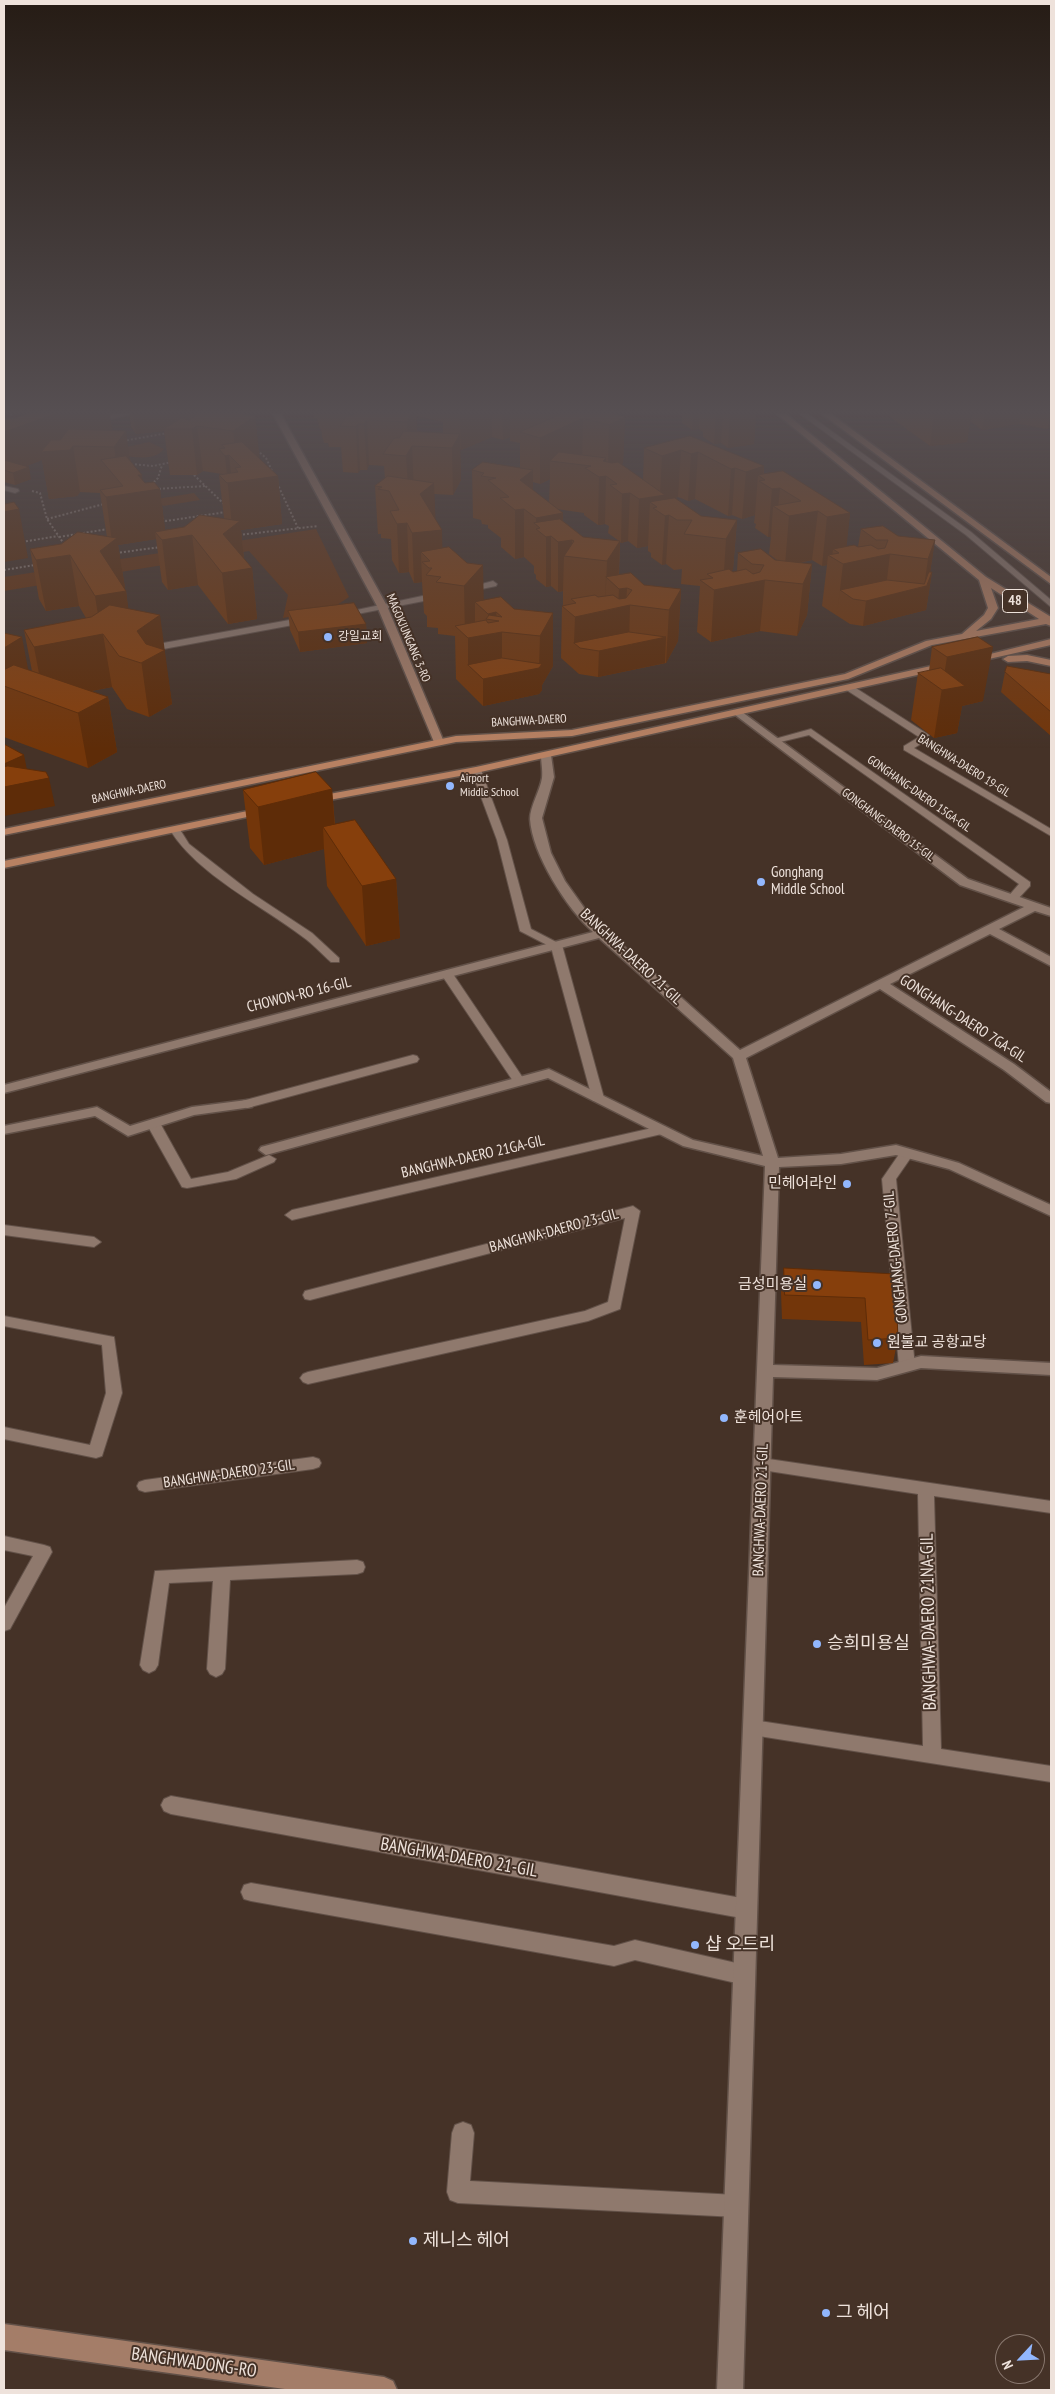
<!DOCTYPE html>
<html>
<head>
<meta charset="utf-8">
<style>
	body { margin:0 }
	#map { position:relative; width:1055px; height:2394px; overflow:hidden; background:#453227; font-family:"PT Sans Narrow",sans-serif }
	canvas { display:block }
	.frame { position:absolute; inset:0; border:5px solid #eee2db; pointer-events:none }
	.north { position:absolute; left:995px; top:2334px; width:50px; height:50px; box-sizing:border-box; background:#453227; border:1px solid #89786f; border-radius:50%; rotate:245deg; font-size:14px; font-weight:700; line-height:20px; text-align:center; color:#eee2db }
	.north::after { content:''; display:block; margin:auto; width:18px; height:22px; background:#92b7fd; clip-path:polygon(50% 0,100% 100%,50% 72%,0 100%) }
</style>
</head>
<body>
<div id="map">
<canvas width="1055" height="2394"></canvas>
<div class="frame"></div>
<div class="north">N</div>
</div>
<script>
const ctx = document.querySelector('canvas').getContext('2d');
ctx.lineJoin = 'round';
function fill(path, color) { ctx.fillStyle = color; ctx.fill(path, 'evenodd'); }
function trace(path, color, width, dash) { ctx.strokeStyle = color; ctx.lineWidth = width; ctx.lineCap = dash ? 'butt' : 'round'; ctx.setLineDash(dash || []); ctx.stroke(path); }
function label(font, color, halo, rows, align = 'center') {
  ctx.font = font + ' "PT Sans Narrow","Noto Sans KR",sans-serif'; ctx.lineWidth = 4; ctx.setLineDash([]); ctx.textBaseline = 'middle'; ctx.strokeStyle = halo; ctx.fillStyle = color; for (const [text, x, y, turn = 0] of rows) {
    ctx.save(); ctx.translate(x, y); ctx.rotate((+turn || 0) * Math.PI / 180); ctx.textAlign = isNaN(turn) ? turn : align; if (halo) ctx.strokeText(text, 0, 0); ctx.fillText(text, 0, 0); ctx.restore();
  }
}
const green = new Path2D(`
	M149,442L164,449C154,461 138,457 124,456L117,449Z
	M194,493L200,500L163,506L157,499Z
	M316,529L349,597L331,609L283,618L288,595L249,551L4,591V577Z`);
const path = new Path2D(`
	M11,414L14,423
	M123,441L168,433
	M257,450L266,458L273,473
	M131,464L153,466L172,462
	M194,475L225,505
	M277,483L298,528
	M151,485L158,478L162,465
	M155,489L206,486
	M32,491L40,493L47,519L64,544
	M162,518L166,521L226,512
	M47,519L104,504
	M239,535L318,526
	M59,537L108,529
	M22,542L58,536
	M116,553L161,547
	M4,570L35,565`);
const lane = new Path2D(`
	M800,414H808L971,532L1051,600V607L966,535Z
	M4,486L18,489L19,491L15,493L4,490Z
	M493,581L497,584L496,586L467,592L463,589Z
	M441,592L445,595L444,597L342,617L338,614Z
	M306,617L310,620L309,622L147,652L143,649L147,646Z
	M845,685H851L929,735V739L914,748L1051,829V836L904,750V746L919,737L845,689Z
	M811,729L1030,882V886L1016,901H1008L1006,899L1019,884L809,735L776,743L771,740Z
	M476,767L481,770L507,840L531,929L562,945L604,1098L603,1101H593L592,1098L551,947L520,931L497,840L471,770Z
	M175,827L179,828L189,844L253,894L312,933L339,958V962H331C322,954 313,944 303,937C261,905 198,875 170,830Z
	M447,970L451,971L525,1081L524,1084H514L513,1081L441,974Z
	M413,1055L417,1056L419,1059L417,1062L247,1108L241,1104L242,1101Z
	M153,1119L160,1123L191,1179L228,1172L269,1155L276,1159L274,1162L236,1179L187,1188L182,1187L146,1123Z
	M661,1126L666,1127L668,1130L666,1133L292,1220L285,1215L292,1210Z
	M907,1149L914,1153L896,1179L915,1366L912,1370H902L899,1366L882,1179L902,1150Z
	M633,1206L640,1211L620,1309L588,1321L308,1384L303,1382L300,1378L303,1374L308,1372L585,1311L608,1302L625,1218L310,1300L305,1299L303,1295L305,1291Z
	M4,1225L94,1237L101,1242L94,1247L4,1235Z
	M4,1316L114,1337L122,1393L102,1456L96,1458L4,1439V1427L90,1445L106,1393L102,1345L4,1326Z
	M313,1457L319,1459L321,1463L319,1467L313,1469L145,1492L139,1490L137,1486L139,1482L145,1480Z
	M762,1458L1051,1501V1513L934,1496L941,1749L1051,1766V1782L746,1734L744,1728L746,1722L753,1720L923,1746L918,1494L762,1470L756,1468L754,1464L756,1460Z
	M4,1536L44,1545L50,1547L52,1552L10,1629L4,1631V1608L33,1556L4,1550Z
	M357,1560L363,1562L365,1567L363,1572L357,1574L230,1580L225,1669L222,1674L216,1677L210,1674L207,1669L213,1581L169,1583L158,1665L155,1670L149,1673L143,1670L140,1665L155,1571Z
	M171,1796L747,1899L754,1902L757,1909L754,1916L747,1919L171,1814L164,1811L161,1805L164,1799Z
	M251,1883L614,1946L635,1940L745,1965L752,1968L755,1975L752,1982L745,1985L635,1960L614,1966L251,1901L244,1899L241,1892L244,1885Z
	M463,2122L471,2125L474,2133L470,2181L737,2195L745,2198L748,2206L745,2214L737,2217L458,2203L450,2200L447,2192L452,2133L455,2125Z`);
const street = new Path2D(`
	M738,709L968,879L1051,908V916L1035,911L999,929L1051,957V966L990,934L890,984L1014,1064L1051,1092V1103L1046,1102L1004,1070L880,989L746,1058L778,1158L841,1154L896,1145L959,1163L1051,1205V1216L949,1169L896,1155L841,1164L779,1167L773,1365L877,1368L921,1356L1051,1363V1375L921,1368L877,1380L773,1377L743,2390H717L765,1166L683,1146L548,1078L266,1155L259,1150L261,1147L549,1069L693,1140L763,1156L733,1058L599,938L4,1093V1085L593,932C567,909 532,854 530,819C530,806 540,791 542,778C543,771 541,762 541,755L546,752L551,755L554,777L542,818L551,853L565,881L590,916L740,1050L1024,907L960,885L734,714L733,712Z
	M247,1100L252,1101L254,1104L252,1107L194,1115L128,1136L95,1116L4,1134V1126L97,1107L130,1126L192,1107Z`);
const secondary = new Path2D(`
	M114,414H131L91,423L87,421Z
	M273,414H281L387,606L444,742L443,744L439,745L434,742L377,606Z
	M4,2324L384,2377L393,2381L397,2390H292L4,2350Z`);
const primary = new Path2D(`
	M777,414H786L986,577L1051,617V626L1046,624L932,645L848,679L572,736L456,742L4,835V829L456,736L572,730L845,674L926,641L962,634L984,615L988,608L979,580ZM991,588L1039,619L976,631L991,619L998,608Z
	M822,414H831L1051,577V584Z
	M1051,639V645L971,663L966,660Z
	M1027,655L1051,660V666L1027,661L1008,662L1003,659L1008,656Z
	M949,662L953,663V667L476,773L313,803L307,800L313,797L476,767Z
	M267,807L273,810L271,812L4,868V861Z`);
const wall = new Path2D(`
	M129,414H241L255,416L259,459L278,476L282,524L241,530L244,559L252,568L257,619L228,624L198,585L168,590L162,582L156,539L118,545L125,588L124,589L126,591L128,609L164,650L172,704L149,717L127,709L112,687L91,691L108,697L117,752L88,768L4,737V633L28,670L32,671L24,630L86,618L79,606L46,611L39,599L30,549L107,537L100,493L80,492L77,496L49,499L42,460L26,466L31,479L15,485L4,482V419H13L112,430L143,481L145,483L160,489L165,530L184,527L224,518L219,475L222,474L203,471L197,475H170L164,431L136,434L131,427Z
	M313,414H348V415L353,416L354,414H613L625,417L623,463L621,464L643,480L644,448L690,436L764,466V474L850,513L846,546L858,547L861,529L898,536L935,540L930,572H932L926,610L863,626L850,624L822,606L827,565L822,566L812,560L799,563L812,564L807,615L797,636L760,631L711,642L697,632L700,586L681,584L682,569L674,570L666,564L662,565L651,557V553L648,551V546L637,548L628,541L621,543L620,542L619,575L644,585L681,589L678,641L666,663L598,677L579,674L561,658L562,606H563V591L558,592L551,586L546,587L536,579V575L534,573V566L524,557L515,559L501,547V538L488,528V525L482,524L481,520L473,518L472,470L520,468V443L510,441V437L503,440L492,437L461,450L460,449L461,480L453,495L434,494L435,519L442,549L483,600L514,609L553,613V666L542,685V690L539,694L483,706L456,679L455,636L438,634V628L427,627V616L424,613L422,582L414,583L409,572L399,573L392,560L391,539L381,538V534H378L375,486L385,479L384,466L369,465L367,470H360L358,473L343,472L341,447H329L328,443H324L322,436L321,429H320L317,418H314ZM416,416L443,422V433L417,432ZM550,479L549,503L533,490V482L540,484ZM678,497L688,501L695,499L728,516L732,515L742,519L755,515L754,523L756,524L755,528L768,537H771L769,554L777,560L738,553L737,571L733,572L731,571L733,569L737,520L701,516L674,498ZM557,509L584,513V515L598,525L605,524L609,526L608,533L619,541L583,537L563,521V513Z
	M678,414H756L754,444L728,448L721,443L714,444L703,437V432L699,429L692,430L682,423V415H679Z
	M890,414H971L967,442L930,446L890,417Z
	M972,414H1051L1048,429L1019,424L982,430L970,421Z
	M288,611L366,624L367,643L300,652L290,630Z
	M978,637L983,701L962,706L957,733L934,738L911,720L918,673L929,671L932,647Z
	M1005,672L1051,674V736L1001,692Z
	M332,789L335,825L396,879L400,938L366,946L327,886L324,849L264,865L250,848L243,790Z
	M784,1268L895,1274L898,1338L893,1363L864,1365L861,1322L782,1319L781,1293Z`);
const shadedWall = new Path2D(`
	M55,414H110L113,435L73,446L80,492L77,496L49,499L42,460L9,473L4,442V432Z
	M133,414H188L189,427L164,429V431L136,434Z
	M411,414H416L417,446H412L414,493L409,503L406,456L408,453L407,422Z
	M460,414H492V437L461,450Z
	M502,414H510V437L503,440Z
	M693,414H699V429L692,430Z
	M716,414H723L721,443L714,444Z
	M730,414H756L754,444L728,448Z
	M934,414H971L967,442L930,446Z
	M985,414H1021L1019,424L982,430Z
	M1051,414V425L1048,429Z
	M255,416L260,461L241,467L237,462L233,431Z
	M625,417L623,463L608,470L609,425Z
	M583,418L582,464L550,461V479L540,484V438Z
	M367,420L369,465L367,470L364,424Z
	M358,424L360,470L358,473L356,427Z
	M197,426L203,471L197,475L192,429Z
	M126,431L132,477L123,486L119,481L114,447Z
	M460,434L461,480L453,495L452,448Z
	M681,450L678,497L665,501L657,507L650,502L648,546L637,548L639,499L660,496L662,456Z
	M698,452L695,499L688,501L691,454Z
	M229,455L232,482L278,476L282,524L241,530L245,569L252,568L257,619L228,624L222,573L223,534L232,526L225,456Z
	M606,458L605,476H606L605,524L598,525L599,477L603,461Z
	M764,466L763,479L758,475L755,515L742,519L746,472Z
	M29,467L31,479L15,485L13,473Z
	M735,468L732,515L728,516L731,469Z
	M533,470V516L524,509V557L515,559V510L520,480Z
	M138,475H142L144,491L160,489L166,537L155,532L156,539L118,545L125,588L119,592L126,591L133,643L103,634L112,687L44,700L34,647L101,634L95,596L100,551L112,542L106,497L141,492Z
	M434,483L436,531L442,530L443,580L432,568L430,561L421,552L422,582L414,583L412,533L420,494Z
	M780,488L778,509L773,506L771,537H768L772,489Z
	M630,493L628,541L621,543L622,494Z
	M4,496L7,511L19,509L28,558L4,562Z
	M818,511L812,560L785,565L789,516Z
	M563,513L562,541L572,540V557L564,556L563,591L558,592V542L551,536V586L546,587V537L540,528L536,525V518Z
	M850,513L845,562L839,553L833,549L832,558L828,555L827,565L822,566L827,517Z
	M669,515L666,564L662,565L665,516Z
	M737,520L733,569L723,588L765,580L760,631L711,642L714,590L723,588L726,539Z
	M407,523L409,572L399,573L397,524Z
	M192,535L198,585L168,590L162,540Z
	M935,540L929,579L932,572L926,610L863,626L866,601L840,590L837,615L843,564L890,554L885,596L924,587L928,559Z
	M620,541L618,588L606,577L605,611L618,608L619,589L627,588L626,606L630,605L629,645L666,637L665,663L598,677L599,651L574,643L575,617L605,611L607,561Z
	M70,555L79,606L46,611L36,560Z
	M812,564L807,615L797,636L803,584Z
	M483,565L484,610L475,602V626L465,636L464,586Z
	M681,589L678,641L666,663L669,610Z
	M496,612L497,620L488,619V614Z
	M553,613V666L542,685V690L539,694L483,706V679L468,665V638L502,632V675L539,668L540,636Z
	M160,615L172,704L149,717L137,631Z
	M366,624L367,643L300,652L298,632Z
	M22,637L32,690L4,686V648Z
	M993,647L983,701L962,706L957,733L934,738L947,657Z
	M108,697L117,752L88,768L78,713Z
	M24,755L27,770L4,780V764Z
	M49,778L55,806L4,816V787Z
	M332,789L336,846L323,827L324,849L264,865L258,807Z
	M396,879L400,938L366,946L362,886Z`);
const building = new Path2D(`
	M27,414H55L4,432V419L8,418L13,419Z
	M197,414H241L255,416L233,431L197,426L192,429H164L181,418L189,420Z
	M354,414H411L407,422L367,420L364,424H358L356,427L340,426L347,415L353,416Z
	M562,414H613L625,417L609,425L583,418L540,438L520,432Z
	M69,429L126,431L114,447L73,446L70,450L41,452L51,440H60Z
	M404,431L460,434L452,448L412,446L406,456L383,454L394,438H399Z
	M690,436L764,466L746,472L735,468L731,469L698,452L691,454L681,450L662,456L644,448Z
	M242,442L278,476L227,483L219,475L238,472L235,468L241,467L229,455L225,456L219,449L225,448L222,445Z
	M559,452L606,458L603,461L612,463L618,462L665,495L639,499L630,493L622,494L610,485L617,484L606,476L599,477L585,468L591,466L550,461Z
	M126,456L142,475H138L145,483L154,482L160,489L106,497L100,490L123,486L101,460Z
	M4,460L29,467L13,473L4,470Z
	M483,462L533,470L520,480L563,513L536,518L524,509L515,510L500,498L509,497L488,480L496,478L481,476L484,473L472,470Z
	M783,471L850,513L827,517L818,511L789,516L773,506L801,501L780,488L772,489L759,481L765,480L758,475Z
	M388,476L434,483L420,494L442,530L412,533L407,523L397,524L390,511L399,510L389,491L378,489L382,487L375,486Z
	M675,498L701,516L737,520L726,539L684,534L692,520H677L669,515L665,516L653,508L657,507L650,502Z
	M4,502L5,504L14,502L19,509L4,512Z
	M200,515L240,521L223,534L252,568L222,573L192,535L162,540L155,532L184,527Z
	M560,519L583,537L620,541L607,561L564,556L574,541L572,540L558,542L551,536L546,537L536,529L540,528L534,523Z
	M883,526L898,536L935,540L928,559L890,554L843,564L828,555L839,553L833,549L854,545L858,547L871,545L878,549L885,548L888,540H876L861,529Z
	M78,532L117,538L100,551L126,591L95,596L70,555L36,560L30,549L61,544Z
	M449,547L467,563L483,565L464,586L436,582L441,577L426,575L432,568H429L422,562L430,561L421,552Z
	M761,549L775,560L812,564L803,584L765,580L714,590L700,580L713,578L707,574L729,569L733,572L746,569L753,574L760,572L764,565L752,564L738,553Z
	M929,572H932L927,585H930L866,601L853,599L840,590L887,580L924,584Z
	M631,573L644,585L681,589L669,610L630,605L575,617L562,606L576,603L571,599L595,595L598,597L613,595L619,599L626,598L632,590L627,588L619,589L606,577Z
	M501,597L514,609L553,613L540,636L502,632L468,638L455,626L486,620L488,623L499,621L486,619L489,615L502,617L496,612L488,614L475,602Z
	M354,603L366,624L298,632L288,611Z
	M110,605L160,615L137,631L146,644L165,650L141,663L119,656L103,634L34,647L24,630L91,617Z
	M629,632L666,637L599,651L580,648L574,643Z
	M4,633L22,637L4,648Z
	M978,637L993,647L947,657L932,647Z
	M502,658L542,664L539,668L483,679L468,665Z
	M14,665L108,697L78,713L4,686V670Z
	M1007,666L1051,674V712L1005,672Z
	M941,668L965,686L942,690L918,673Z
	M4,744L24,755L4,764Z
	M8,766L46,772L49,778L4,787V767Z
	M316,772L332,789L258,807L243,790Z
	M355,820L396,879L362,886L323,827Z
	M784,1268L895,1274L898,1338L868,1340L865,1298L785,1295Z`);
const markers = [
	[328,637,5,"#92b7fd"],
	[450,786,5,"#92b7fd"],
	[761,882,5,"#92b7fd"],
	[847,1184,5,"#92b7fd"],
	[817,1285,5,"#92b7fd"],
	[877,1343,5,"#92b7fd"],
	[724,1418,5,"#92b7fd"],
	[817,1644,5,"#92b7fd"],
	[695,1945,5,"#92b7fd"],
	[413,2241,5,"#92b7fd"],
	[826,2313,5,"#92b7fd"]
];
const farPoinames = [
	["강일교회",338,637],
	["Airport",460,779],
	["Middle School",460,793]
];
const farStreetnames = [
	["MAGOKJUNGANG 3-RO",408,638,67],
	["BANGHWA-DAERO",529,721,-3],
	["BANGHWA-DAERO 19-GIL",964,766,32],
	["BANGHWA-DAERO",129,792,-12],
	["GONGHANG-DAERO 15GA-GIL",919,794,35],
	["GONGHANG-DAERO 15-GIL",888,825,37]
];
const shields = [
	[1015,601,25]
];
const shieldNames = [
	["48",1015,601]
];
const poiNames = [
	["Gonghang",771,873],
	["Middle School",771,890],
	["민헤어라인",837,1184,"right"],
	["금성미용실",807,1285,"right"],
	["원불교 공항교당",887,1343],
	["훈헤어아트",734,1418]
];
const streetNames = [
	["BANGHWA-DAERO 21-GIL",631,957,43],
	["CHOWON-RO 16-GIL",299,995,-14],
	["GONGHANG-DAERO 7GA-GIL",963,1019,33],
	["BANGHWA-DAERO 21GA-GIL",473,1157,-13],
	["BANGHWA-DAERO 23-GIL",554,1231,-15],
	["GONGHANG-DAERO 7-GIL",896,1257,-96],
	["BANGHWA-DAERO 23-GIL",229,1474,-8],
	["BANGHWA-DAERO 21-GIL",761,1510,-88]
];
const nearStreetnames = [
	["BANGHWA-DAERO 21NA-GIL",929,1622,-91],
	["BANGHWA-DAERO 21-GIL",459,1858,10],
	["BANGHWADONG-RO",194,2363,8]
];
const nearPoinames = [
	["승희미용실",827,1644],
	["샵 오드리",705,1945],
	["제니스 헤어",423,2241],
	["그 헤어",836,2313]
];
fill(green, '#68310c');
trace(lane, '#625148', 2);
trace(street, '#625148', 3);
trace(secondary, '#625148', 3);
trace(primary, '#625148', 3);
trace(path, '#8e7e75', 2, [2, 2]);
fill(lane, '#8f796d');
fill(street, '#8f796d');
fill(secondary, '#a47d68');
fill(primary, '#b88162');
fill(wall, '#73360a');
fill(shadedWall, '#5e2c08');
fill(building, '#863f0c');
trace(building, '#5e2c08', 1);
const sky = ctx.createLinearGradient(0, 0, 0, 749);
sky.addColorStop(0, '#261c15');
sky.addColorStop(0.55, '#564f52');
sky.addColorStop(1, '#564f5200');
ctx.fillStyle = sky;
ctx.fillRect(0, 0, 1055, 749);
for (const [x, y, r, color] of markers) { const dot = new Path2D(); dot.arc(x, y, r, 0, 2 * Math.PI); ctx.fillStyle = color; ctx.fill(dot); trace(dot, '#453227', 2); }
label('12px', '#eee2db', '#453227', farPoinames, 'left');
label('12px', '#eee2db', '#453227', farStreetnames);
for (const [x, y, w] of shields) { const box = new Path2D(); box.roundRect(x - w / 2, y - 11.5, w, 23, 4); ctx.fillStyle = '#453227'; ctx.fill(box); trace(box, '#eee2db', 1); }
label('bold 14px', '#eee2db', null, shieldNames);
label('15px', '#eee2db', '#453227', poiNames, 'left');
label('15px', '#eee2db', '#453227', streetNames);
label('18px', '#eee2db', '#453227', nearStreetnames);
label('18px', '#eee2db', '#453227', nearPoinames, 'left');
</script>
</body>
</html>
